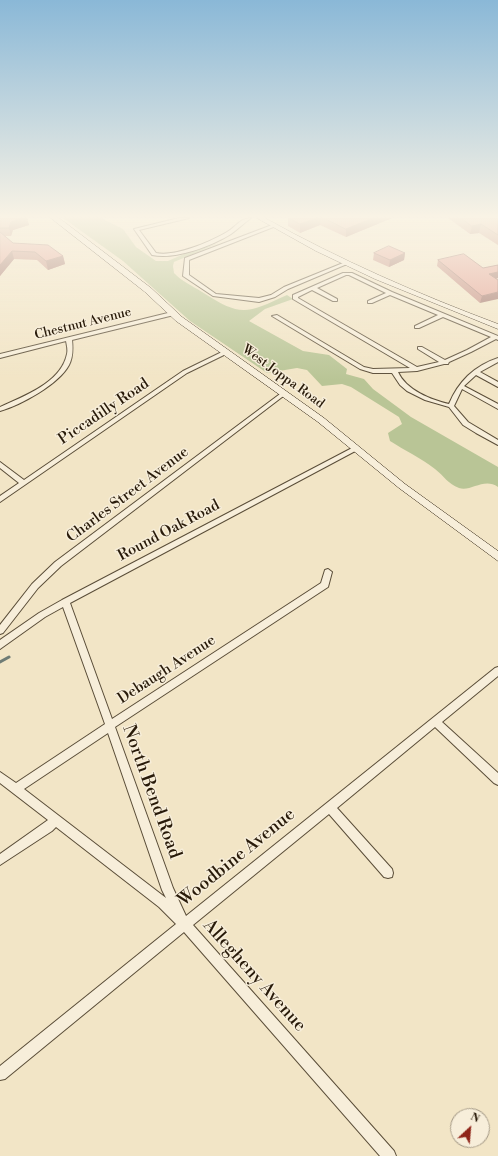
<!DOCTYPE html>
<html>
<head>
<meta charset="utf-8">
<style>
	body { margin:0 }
	#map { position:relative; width:498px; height:1156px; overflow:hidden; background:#f2e5c6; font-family:"Libre Bodoni",serif }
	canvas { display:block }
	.north { position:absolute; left:450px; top:1108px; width:40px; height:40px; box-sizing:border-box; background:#f7eeda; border:1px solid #a49986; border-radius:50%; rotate:26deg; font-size:11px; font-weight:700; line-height:16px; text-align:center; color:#281a09 }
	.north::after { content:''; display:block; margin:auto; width:14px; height:18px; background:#8f2418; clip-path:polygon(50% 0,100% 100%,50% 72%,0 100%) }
</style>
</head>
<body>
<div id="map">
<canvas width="498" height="1156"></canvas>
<div class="north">N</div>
</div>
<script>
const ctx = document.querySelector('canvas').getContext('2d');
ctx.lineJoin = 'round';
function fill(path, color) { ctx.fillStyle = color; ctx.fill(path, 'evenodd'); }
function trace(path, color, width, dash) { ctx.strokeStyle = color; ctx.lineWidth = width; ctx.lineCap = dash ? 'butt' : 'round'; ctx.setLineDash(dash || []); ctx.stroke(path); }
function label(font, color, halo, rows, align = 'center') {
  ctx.font = font + ' "Libre Bodoni",serif'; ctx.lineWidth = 3; ctx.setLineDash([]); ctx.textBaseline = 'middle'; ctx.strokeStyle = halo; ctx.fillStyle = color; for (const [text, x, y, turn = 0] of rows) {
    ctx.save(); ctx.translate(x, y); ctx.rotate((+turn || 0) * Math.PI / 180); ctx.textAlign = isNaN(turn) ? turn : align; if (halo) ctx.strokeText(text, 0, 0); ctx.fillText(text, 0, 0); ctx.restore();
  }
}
const green = new Path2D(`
	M63,218H101L123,229L136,247L156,261H168L186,253L219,243L174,262L173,266L174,273C181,281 193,286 202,292C241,317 246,314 287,295L293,299L265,309L249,321L303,351L329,355L347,369L346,374L364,379L373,389L411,417L498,467V487C484,477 471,492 459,488C448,484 444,476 435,469C421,458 404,450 390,441L388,433L402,424L399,417L351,387L342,384L322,386L307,370L297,368L267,373L190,321L123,261Z`);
const stream = new Path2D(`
	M0,662L9,657`);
const street = new Path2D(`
	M179,218H189L139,230L156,253C175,257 210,242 227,232C236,227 240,218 251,218C244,223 238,229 231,234C212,246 175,260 152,255L134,229Z
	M272,225L276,226L189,260V275L216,294L259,298L271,295L284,287L343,263L347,264L288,289L275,297L259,302L213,296L183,276L185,258Z
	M343,273H352L392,292L498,336V340L496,339L471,352L449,362L448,364H444L417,371L398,372C406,390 431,400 449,404C458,382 474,366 498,358V362L480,372L498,382V387L476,375L464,386L498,404V409L462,389L454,406L468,422L498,440V445L476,433L463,425L449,407L425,400L407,391L400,385L392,373H373L360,369L272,316L277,315L364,367L373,369L410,368L293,299V295ZM346,275H349L386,293L368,301V303H372L390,295L438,315L415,326V328H419L443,317L491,337L467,350L445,360L422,347H418V349L439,362L417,367L298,298V297L312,290L333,301H337V299L317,288Z
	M172,312L175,314L174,315L72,340C73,349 73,357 69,365C59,384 21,405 0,411V407C24,396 61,383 67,354C68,350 67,346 66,341L0,358V354Z
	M226,350L229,352L228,353L187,373L0,502V496L19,483L0,468V462L24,480L183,371Z
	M284,391L287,393L286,394L61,566L38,588L3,633L0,634V625L32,584L55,562Z
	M354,447H358L359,449L70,603L112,719L321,583L325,570L328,569L332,572L328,587L115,727L173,888L186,916L495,668L498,667V676L442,722L498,773V785L494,783L435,727L337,808L392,869L393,873L392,877L388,878L384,877L329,814L193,925L394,1151L396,1156H380L184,932L5,1079L0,1080V1066L176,924L159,907L56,827L52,831L0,865V854L48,820L0,783V772L16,783L105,724L63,607L45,617L0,649V640L39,613L62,600ZM108,733L162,890L166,898L24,789Z`);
const secondary = new Path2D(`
	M51,218H59L151,288L182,317L324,418L405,484L498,551V561L399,488L318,422L176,321L145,292Z
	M257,218H265C340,260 418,294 498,324V329L375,279L316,251Z`);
const wall = new Path2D(`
	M0,218H27L29,225L13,230L11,236H5L13,243L63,256L65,264L48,270L37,260L14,259L0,276Z
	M288,218H392L346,237L320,225L300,233L288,226Z
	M448,218H498V245L479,233L470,234Z
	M374,253H405L404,260L389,267L373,260Z
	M438,260L483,268L498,265V278L496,279L480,303L437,266Z`);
const shadedWall = new Path2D(`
	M22,218H27L29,225L13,230L11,236L9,228L11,222Z
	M317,218H321L320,225L300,233V224Z
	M373,218H392L346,237V229Z
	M481,224L479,233L470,234L472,226Z
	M12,251L14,259L0,276V265Z
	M405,253L404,260L389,267L390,260Z
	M63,256L65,264L48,270L46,261Z
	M498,272V278L487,281L489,274Z
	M498,292V299L480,303L482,296Z`);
const building = new Path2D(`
	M0,218H22L11,222L9,228H0Z
	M289,218H317L300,224Z
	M324,218H373L346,229Z
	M461,218H498V235L481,224L472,226Z
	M0,232L13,243L48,245L63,256L46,261L35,252L12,251L0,265Z
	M389,246L405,253L390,260L374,253Z
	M464,254L483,268L498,265V272L489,274L498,280V292L482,296L438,260Z`);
const farStreetnames = [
	["Chestnut Avenue",83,324,-14],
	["West Joppa Road",283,377,36]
];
const streetNames = [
	["Piccadilly Road",104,412,-34],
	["Charles Street Avenue",128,495,-37],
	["Round Oak Road",169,531,-28],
	["Debaugh Avenue",167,670,-33]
];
const nearStreetnames = [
	["North Bend Road",151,792,70],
	["Woodbine Avenue",237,858,-39],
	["Allegheny Avenue",254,976,48]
];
fill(green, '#b9c596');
trace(stream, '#6f7c76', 3);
trace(street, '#5a4d38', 2);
trace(secondary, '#281a09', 1);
fill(street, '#f7eeda');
fill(secondary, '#f7eeda');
fill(wall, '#c38a7f');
fill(shadedWall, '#9f7068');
fill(building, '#e3a094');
trace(building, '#9f7068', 1);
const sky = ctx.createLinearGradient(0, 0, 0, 380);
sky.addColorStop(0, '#8ab8d7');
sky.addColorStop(0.57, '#f9f3e5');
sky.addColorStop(1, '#f9f3e500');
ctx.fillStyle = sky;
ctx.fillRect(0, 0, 498, 380);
label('13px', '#281a09', '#f7eeda', farStreetnames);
label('15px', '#281a09', '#f7eeda', streetNames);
label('18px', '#281a09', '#f7eeda', nearStreetnames);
</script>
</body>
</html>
